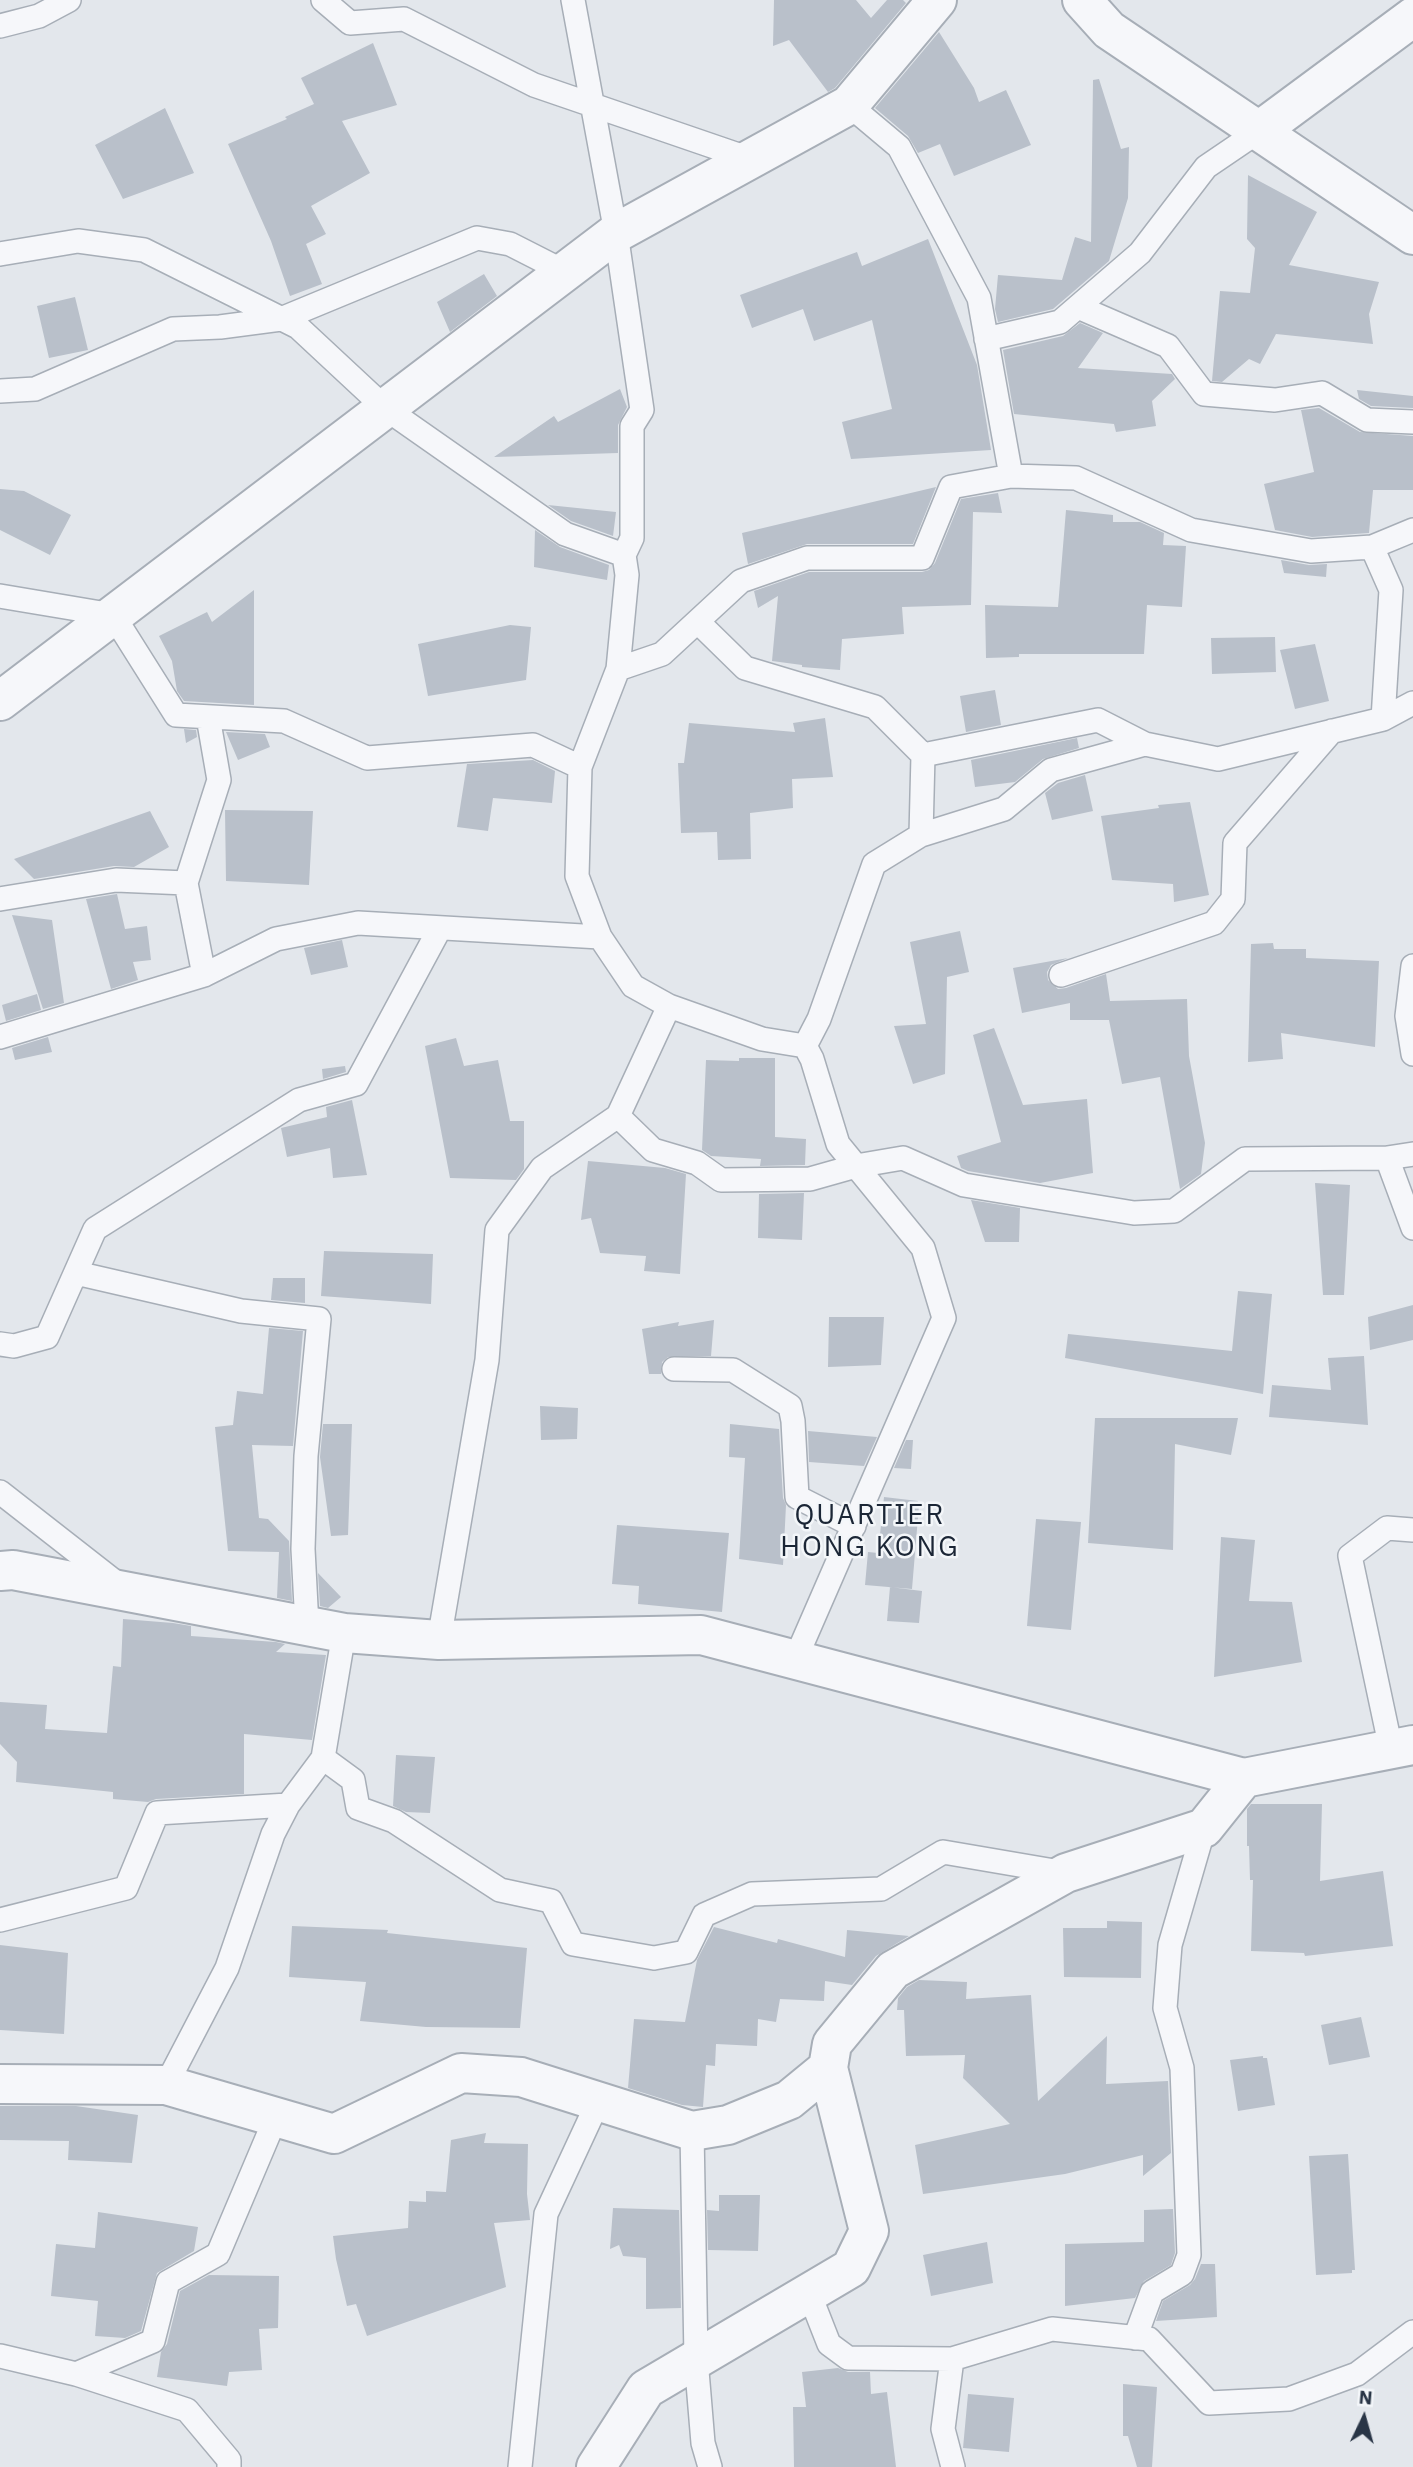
<!DOCTYPE html>
<html>
<head>
<meta charset="utf-8">
<style>
	body { margin:0 }
	#map { position:relative; width:1413px; height:2467px; overflow:hidden; background:#e3e7ec; font-family:"IBM Plex Sans",sans-serif }
	canvas { display:block }
	.north { position:absolute; left:1329px; top:2383px; width:70px; height:70px; -webkit-text-stroke:5px #f3f6f9; paint-order:stroke; rotate:5deg; font-size:19px; font-weight:700; line-height:28px; text-align:center; color:#293546 }
	.north::after { content:''; display:block; margin:auto; width:24px; height:32px; background:#293546; clip-path:polygon(50% 0,100% 100%,50% 72%,0 100%) }
</style>
</head>
<body>
<div id="map">
<canvas width="1413" height="2467"></canvas>
<div class="north">N</div>
</div>
<script>
const ctx = document.querySelector('canvas').getContext('2d');
ctx.lineJoin = 'round';
function fill(path, color) { ctx.fillStyle = color; ctx.fill(path, 'evenodd'); }
function trace(path, color, width, dash) { ctx.strokeStyle = color; ctx.lineWidth = width; ctx.lineCap = dash ? 'butt' : 'round'; ctx.setLineDash(dash || []); ctx.stroke(path); }
function label(font, color, halo, rows, align = 'center') {
  ctx.font = font + ' "IBM Plex Sans",sans-serif'; ctx.lineWidth = 5; ctx.setLineDash([]); ctx.textBaseline = 'middle'; ctx.strokeStyle = halo; ctx.fillStyle = color; for (const [text, x, y, turn = 0] of rows) {
    ctx.save(); ctx.translate(x, y); ctx.rotate((+turn || 0) * Math.PI / 180); ctx.textAlign = isNaN(turn) ? turn : align; if (halo) ctx.strokeText(text, 0, 0); ctx.fillText(text, 0, 0); ctx.restore();
  }
}
const building = new Path2D(`
	M774,0H856L871,18L887,0H903L906,3L835,88L828,92L789,40L773,46Z
	M939,32L974,88L979,102L1006,90L1031,145L954,176L940,144L918,153L908,136L875,108Z
	M373,43L397,105L342,121L370,173L311,206L326,234L306,244L322,284L290,296L271,241L228,144L287,119L285,117L314,104L301,78Z
	M1099,79L1121,149L1129,147L1128,198L1109,261L1053,309L998,322L995,309L998,275L1062,280L1075,237L1091,242L1093,80Z
	M165,108L194,173L123,199L95,145Z
	M1248,175L1317,212L1289,265L1379,282L1369,314L1373,344L1276,334L1260,364L1249,359L1222,382L1212,381L1220,291L1250,293L1255,248L1247,239Z
	M928,239L977,365L991,450L851,459L842,422L892,409L872,320L814,341L803,309L752,328L740,295L857,252L862,266Z
	M484,274L497,296L450,332L437,302Z
	M75,297L88,350L49,358L37,306Z
	M1080,323L1103,333L1078,368L1172,374L1175,379L1152,401L1156,426L1116,432L1114,424L1014,414L1003,350L1063,336Z
	M620,389L627,407L618,425V453L494,457L554,416L558,422Z
	M1357,390L1413,396V408L1371,406L1359,399Z
	M1319,408L1360,432L1413,436V490H1373L1369,533L1312,537L1275,530L1264,484L1314,472L1301,410Z
	M936,487L913,544H807L748,564L742,533Z
	M0,489L24,491L71,515L50,555L0,530Z
	M998,493L1002,513L973,512L971,605L902,607L904,634L842,639L840,670L802,667V665L772,661L778,596L758,608L754,591L809,572H922L929,570L935,563L961,499Z
	M548,505L616,512L613,536L571,521Z
	M1066,510L1113,515V522H1140L1164,533L1163,545L1186,546L1182,607L1147,605L1144,654H1019V657L986,658L985,605L1058,607Z
	M535,530L560,547L609,565L607,580L534,567Z
	M1281,560L1309,565L1327,564L1326,577L1284,573Z
	M254,590V705L184,701L177,691L172,661L159,636L207,612L212,622Z
	M510,625L531,627L526,680L428,696L418,644Z
	M1275,637L1276,672L1212,674L1211,638Z
	M1315,644L1329,701L1295,709L1280,650Z
	M995,690L1001,725L966,732L960,696Z
	M825,718L833,777L792,779L793,808L750,813L751,859L718,860L717,832L681,833L678,763H684L689,723L795,732L793,723Z
	M184,729L196,730L197,737L186,743Z
	M226,732L265,734L270,747L238,760Z
	M1077,738L1079,748L1043,759L1015,782L975,787L971,760Z
	M533,760L555,771L552,803L493,798L488,831L457,827L467,764Z
	M1085,775L1093,811L1052,820L1045,793L1058,783Z
	M1190,802L1209,895L1174,902L1173,884L1112,880L1101,816L1159,808L1158,805Z
	M225,810L313,811L309,885L226,881Z
	M150,811L169,847L134,867L114,866L34,879L14,859Z
	M117,894L125,929L147,926L151,960L133,962L138,980L111,989L86,899Z
	M12,915L52,920L64,1003L43,1009Z
	M960,931L969,972L947,977L945,1074L913,1084L894,1026L926,1024L910,942Z
	M342,940L348,967L311,975L304,948Z
	M1273,943L1274,949H1306V958L1379,961L1375,1047L1281,1033L1283,1059L1248,1062L1251,944Z
	M1068,958L1051,965L1047,972L1048,980L1058,989L1066,988L1106,974L1110,1001L1187,999L1189,1056L1205,1143L1201,1174L1180,1189L1160,1077L1122,1084L1109,1020H1070V1003L1022,1013L1013,968Z
	M37,994L41,1010L6,1021L2,1005Z
	M994,1028L1023,1105L1087,1099L1093,1173L1040,1183L968,1171L961,1168L957,1156L1001,1142L973,1035Z
	M48,1037L52,1052L15,1060L12,1048Z
	M456,1038L464,1066L498,1060L510,1121H524V1169L516,1180L450,1178L425,1046Z
	M739,1058H775V1137L806,1139L805,1165L760,1166L761,1159L711,1156L702,1150L706,1060L739,1061Z
	M345,1066L346,1072L323,1079L322,1069Z
	M352,1100L367,1175L333,1178L330,1148L287,1157L281,1128L327,1117L326,1107Z
	M588,1161L665,1168L686,1174L680,1274L644,1271L646,1256L600,1253L591,1218L581,1220Z
	M1315,1183L1350,1185L1344,1295H1323Z
	M804,1193L802,1240L758,1238L759,1194Z
	M971,1200L1020,1208L1019,1242H985Z
	M324,1251L433,1254L431,1304L321,1296Z
	M273,1278H305V1303L271,1300Z
	M1238,1291L1272,1294L1263,1394L1065,1358L1068,1334L1232,1351Z
	M1413,1305V1340L1370,1350L1368,1317Z
	M829,1317H884L881,1365L828,1367Z
	M714,1320L711,1356L668,1357L662,1362L661,1374H649L642,1329L679,1322L678,1326Z
	M269,1328L303,1331L293,1446L252,1445L259,1518L268,1519L289,1541L292,1601L277,1598L279,1552L228,1551L215,1427L233,1425L237,1391L263,1394Z
	M1364,1356L1368,1425L1269,1417L1272,1385L1331,1390L1328,1358Z
	M540,1406L578,1408L577,1439L541,1440Z
	M1095,1418H1238L1231,1455L1175,1444L1173,1550L1088,1543Z
	M323,1424H352L348,1535L331,1536L320,1457Z
	M730,1424L779,1429L783,1498L786,1505L783,1565L739,1559L745,1458L729,1457Z
	M808,1431L877,1437L864,1466L809,1462Z
	M906,1440H913L911,1469L894,1468Z
	M884,1497L918,1501L917,1505H919L912,1589L865,1585L868,1552L878,1553Z
	M1036,1519L1081,1522L1071,1630L1027,1626Z
	M617,1525L729,1533L722,1612L638,1604L639,1586L612,1584Z
	M1221,1537L1255,1540L1249,1601L1292,1602L1302,1662L1214,1677Z
	M318,1573L341,1597L328,1608L320,1606Z
	M890,1587L922,1591L919,1623L887,1621Z
	M123,1619L173,1623L191,1626V1636L276,1642L285,1644L276,1652L326,1655L312,1740L244,1734V1794L156,1799L148,1802L113,1799V1792L16,1782L17,1762L0,1744V1702L47,1705L45,1729L107,1733L113,1666L121,1667Z
	M396,1755L435,1757L430,1813L406,1812L393,1806Z
	M1251,1804H1322L1320,1881L1383,1871L1393,1946L1305,1956L1304,1953L1251,1951L1253,1880H1250L1249,1846H1247V1809Z
	M1107,1921L1142,1922L1141,1978L1064,1977L1063,1928H1107Z
	M292,1926L388,1930L387,1933L527,1948L520,2028L426,2027L360,2021L366,1982L289,1977Z
	M714,1927L777,1943L778,1939L845,1957L847,1930L909,1936L876,1956L852,1985L825,1981L824,2001L780,1999L776,2022L758,2019L757,2046L716,2044L715,2066L706,2065L703,2107L682,2105L628,2088L634,2019L685,2022L697,1960Z
	M0,1945L68,1953L64,2034L0,2030Z
	M919,1980L967,1982L966,1999L1031,1995L1038,2101L1107,2036L1106,2084L1168,2081L1171,2153L1143,2176V2155L1065,2174L923,2194L915,2145L1010,2124L963,2078L965,2055L906,2056L904,2010H897L898,1998L907,1987Z
	M1361,2017L1370,2057L1329,2065L1321,2025Z
	M1263,2056V2058H1267L1275,2105L1238,2111L1230,2060Z
	M0,2106H76L138,2115L132,2163L68,2160L69,2141L0,2140Z
	M486,2133L484,2143L528,2144L527,2194L530,2220L494,2223L506,2287L367,2336L356,2304L347,2306L336,2259L333,2236L408,2228L409,2201L426,2202V2191L446,2192L451,2140Z
	M1348,2154L1355,2270H1352V2273L1316,2275L1309,2156Z
	M719,2195H760L758,2251L708,2250L707,2210L719,2211Z
	M613,2208L679,2210L681,2308L646,2309V2258L623,2256L619,2245L610,2249Z
	M1173,2209L1175,2253L1171,2265L1144,2281L1135,2298L1065,2306V2244L1144,2242V2210Z
	M98,2212L198,2227L194,2251L157,2273L141,2331L125,2338L95,2336L98,2301L51,2296L56,2244L95,2248Z
	M987,2242L993,2283L931,2296L923,2255Z
	M1201,2264H1215L1217,2317L1156,2321L1163,2301L1190,2285L1195,2279Z
	M209,2275L279,2276L278,2328L259,2329L262,2370L229,2372L227,2386L157,2377L161,2352L167,2344L180,2291Z
	M838,2368L848,2372H870L871,2394L887,2392L896,2467H794L793,2407H806L802,2372Z
	M1123,2384L1157,2387L1152,2467H1137L1128,2436H1123Z
	M968,2394L1014,2398L1009,2452L963,2448Z`);
const service = new Path2D(`
	M323,0L350,23L404,19L534,85L750,159
	M573,0L616,233L642,410L632,426V538L624,555
	M0,26L39,16L69,0
	M849,105L899,147L979,298L1011,476
	M0,254L78,241L144,250L298,327L385,408L565,534L624,555L627,575L618,669L580,767L577,876L600,937L633,986L669,1006L762,1039L805,1046L812,1059L838,1144L923,1248L944,1318L795,1660
	M1078,307L1168,346L1204,394L1275,400L1322,393L1367,420L1413,422
	M986,339L1060,322L1140,253L1206,167L1259,131
	M0,391L35,389L173,329L220,327L281,319L477,238L510,244L565,272
	M1372,547L1391,590L1383,719
	M0,596L113,615L176,715L284,721L367,758L533,745L580,767
	M698,622L745,668L875,707L923,755
	M618,669L662,654L741,581L807,558H922L951,487L1011,476L1076,478L1191,530L1311,551L1372,547L1413,530
	M921,835L923,755L1098,720L1145,744
	M0,899L116,880L186,883
	M1413,966L1407,1016L1413,1054
	M204,975L186,883L219,780L208,717
	M1061,975L1214,923L1233,899L1235,843L1332,731
	M0,1037L204,975L276,939L358,923L600,937
	M805,1046L819,1019L874,864L921,835L1004,809L1051,770L1145,744L1218,759L1383,719L1413,703
	M618,1116L653,1150L697,1163L721,1180L810,1179L856,1166L903,1158L964,1185L1134,1213L1174,1211L1245,1159L1387,1158L1413,1154
	M1387,1158L1413,1228
	M76,1273L241,1311L319,1319L306,1456L303,1549L307,1626
	M0,1344L14,1346L47,1337L95,1229L299,1100L356,1084L440,928
	M674,1369L733,1370L790,1406L793,1421L797,1497L854,1526
	M0,1492L119,1585
	M439,1640L487,1360L497,1230L542,1168L618,1116L669,1006
	M1391,1749L1350,1556L1387,1528L1413,1530
	M323,1758L353,1780L358,1808L394,1821L500,1890L551,1901L573,1944L654,1958L686,1952L704,1915L752,1894L881,1889L943,1852L1066,1873
	M0,1920L126,1888L157,1813L288,1805
	M166,2085L227,1968L273,1834L288,1805L323,1758L344,1633
	M692,2131L696,2359L703,2443L710,2467
	M809,2293L829,2344L848,2358L952,2359L1052,2329L1149,2339L1209,2403L1289,2399L1357,2374L1413,2332
	M1135,2338L1152,2292L1182,2274L1189,2255L1182,2068L1165,2008L1170,1945L1204,1828
	M0,2356L76,2374L153,2341L168,2282L218,2254L276,2117
	M952,2359L943,2429L953,2467
	M76,2374L187,2410L229,2460V2467
	M520,2467L546,2214L598,2102`);
const minor = new Path2D(`
	M1082,0L1109,30L1413,235
	M1259,131L1413,17
	M0,701L616,233L849,105L937,0
	M0,1571L13,1570L344,1633L439,1640L701,1635L1244,1778L1413,1745
	M0,2084L166,2085L334,2134L461,2073L521,2077L692,2131L728,2125L789,2100L828,2068
	M596,2467L646,2389L851,2268L869,2231L828,2068L832,2044L893,1970L1066,1873L1204,1828L1244,1778`);
const quarterNames = [
	["QUARTIER",870,1516],
	["HONG KONG",870,1548]
];
fill(building, '#b9c0ca');
trace(service, '#a7aeb7', 26);
trace(minor, '#a7aeb7', 42);
trace(service, '#f6f7fa', 23);
trace(minor, '#f6f7fa', 38);
ctx.letterSpacing = '2px';
label('28px', '#1b2636', '#f3f6f9', quarterNames);
ctx.letterSpacing = '0px';
</script>
</body>
</html>
